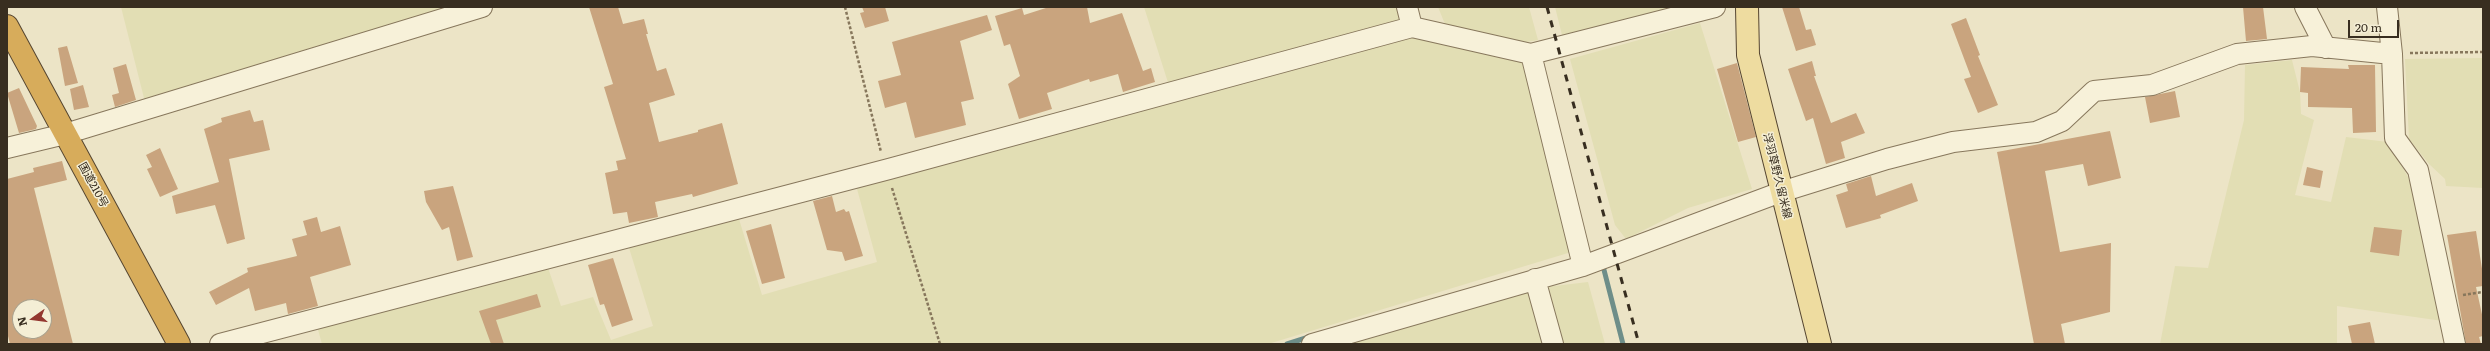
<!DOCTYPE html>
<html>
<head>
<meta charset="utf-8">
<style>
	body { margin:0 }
	#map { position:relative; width:2490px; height:351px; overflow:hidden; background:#ece4c6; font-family:Literata,serif }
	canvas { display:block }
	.frame { position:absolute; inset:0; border:8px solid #382e20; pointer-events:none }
	.north { position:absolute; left:12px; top:299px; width:40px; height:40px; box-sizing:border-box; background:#f4eed5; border:1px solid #a9a18d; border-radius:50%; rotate:256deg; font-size:11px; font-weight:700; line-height:16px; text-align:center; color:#382e20 }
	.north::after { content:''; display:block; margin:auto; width:14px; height:18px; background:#93372f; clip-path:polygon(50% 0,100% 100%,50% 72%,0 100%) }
	.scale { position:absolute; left:2348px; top:20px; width:51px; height:18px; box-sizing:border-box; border:2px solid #382e20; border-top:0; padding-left:5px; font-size:12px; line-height:14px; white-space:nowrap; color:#382e20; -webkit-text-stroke:3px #f4eed5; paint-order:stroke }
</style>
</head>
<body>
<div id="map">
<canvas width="2490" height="351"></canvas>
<div class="frame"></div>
<div class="north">N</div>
<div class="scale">20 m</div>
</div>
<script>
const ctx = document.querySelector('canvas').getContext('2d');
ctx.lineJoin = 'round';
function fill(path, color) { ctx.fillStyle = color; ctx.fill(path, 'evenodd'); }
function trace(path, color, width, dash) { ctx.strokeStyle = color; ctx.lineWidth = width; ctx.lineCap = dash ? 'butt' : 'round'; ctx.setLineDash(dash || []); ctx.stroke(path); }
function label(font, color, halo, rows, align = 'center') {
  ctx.font = font + ' Literata,"Noto Sans JP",serif'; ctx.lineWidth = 3; ctx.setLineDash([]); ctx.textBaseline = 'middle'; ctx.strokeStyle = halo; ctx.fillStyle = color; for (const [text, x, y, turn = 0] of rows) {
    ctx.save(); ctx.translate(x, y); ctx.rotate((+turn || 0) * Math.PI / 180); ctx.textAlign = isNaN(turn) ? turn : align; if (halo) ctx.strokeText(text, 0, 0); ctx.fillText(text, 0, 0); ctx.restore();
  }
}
const farmland = new Path2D(`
	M121,7H454L145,102Z
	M1144,7H1407L1412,27L1526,58L1573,241L1568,253L1268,344H322L315,319L545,259L561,306L593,297L611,340L653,326L626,238L736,209L762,295L877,262L854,178L1171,92Z
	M1438,7H1529L1538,40L1521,43L1447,29Z
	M1555,7H1685L1562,35Z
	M1700,23L1752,189L1688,208L1626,239L1615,225L1570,59Z
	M2483,58V188L2446,186L2445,179L2429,164L2409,139L2405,59Z
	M2292,60L2300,92L2301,114L2314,120L2295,195L2331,202L2346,137L2388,142L2408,177L2450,322L2337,306V344H2160L2175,266L2208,268L2244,120L2245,65Z
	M1588,282L1605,344H1561L1546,287Z
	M1534,286L1550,344H1343Z`);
const stream = new Path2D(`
	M1603,266L1623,344
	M1287,344L1309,337`);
const building = new Path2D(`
	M589,7H618L623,24L644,19L648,34H646L657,71L666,68L675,95L649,103L659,142L698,132V130L722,123L738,184L693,197L692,194L655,202L658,217L629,223L627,212L613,214L605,173L618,170L616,161L626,159L604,87L613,84Z
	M862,7H885L889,21L865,28L860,13L864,12Z
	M1049,7H1087L1090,23L1122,13L1143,71L1151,68L1155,82L1123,92L1118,74L1090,82L1089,79L1047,93L1052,109L1019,119L1008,84L1020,76L1010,44L1004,46L995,16L1022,8L1024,15Z
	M1782,7H1799L1806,30L1811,29L1816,45L1796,51Z
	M2243,7H2263L2267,39L2246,41Z
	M987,15L992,30L960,41L974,99L961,102L966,125L915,138L906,102L885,108L878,81L901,75L892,42Z
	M1966,18L1980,55L1978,56L1998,105L1978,113L1964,79L1971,77L1951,24Z
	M67,46L78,83L65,86L58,48Z
	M1812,61L1816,76H1814L1831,123L1856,113L1865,133L1841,142L1845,158L1826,164L1813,118L1806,121L1788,69Z
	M1737,63L1756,137L1738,142L1717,69Z
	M126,64L136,100L115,107L112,95L119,93L113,68Z
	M2348,65H2375L2376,132L2353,133L2352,108L2308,107V93L2300,92L2301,67L2349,69Z
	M83,85L89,107L74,110L70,89Z
	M19,88L37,126L36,129L19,133L7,93Z
	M2175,91L2180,117L2150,123L2145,97Z
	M250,110L254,122L263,120L270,150L229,159L245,239L227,244L215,205L176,214L172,196L219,182L204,129L222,122L221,118Z
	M2110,131L2121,178L2088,186L2083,164L2045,171L2060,252L2111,243L2110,312L2061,324L2065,344H2034L1997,152Z
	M160,148L178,189L160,197L147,169L152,167L146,155Z
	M62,161L67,180L34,188L73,344H10L7,332V179L34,172L33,168ZM20,307H44V331H20Z
	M2307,167L2323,171L2320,188L2303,185Z
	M1871,176L1876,196L1912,183L1918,201L1880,215L1881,218L1846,228L1836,195L1848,191L1846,184Z
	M453,186L473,257L457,261L449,227L442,230L426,202L424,191Z
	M832,196L836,212L844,209L846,212L849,211L863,256L845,261L842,252L827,250L813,201Z
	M317,217L321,232L340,226L351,265L310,277L318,306L288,314L286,303L255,311L249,288L216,305L209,292L248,272L247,268L297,256L292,239L307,235L303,221Z
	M771,224L785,278L762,284L746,231Z
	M2374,227L2402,230L2399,256L2370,252Z
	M2476,231L2483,275V286L2476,287L2483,319V336L2479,337L2481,344H2466L2447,235Z
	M613,258L633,320L612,327L604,304L600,305L588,265Z
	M537,294L541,307L496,320L504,344H491L479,311Z
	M2370,322L2375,344H2352L2348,326Z`);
const path = new Path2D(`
	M845,7L881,152
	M2410,53L2483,52
	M892,188L940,344
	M2463,295L2483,292`);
const street = new Path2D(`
	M1407,7L1412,27
	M2305,7L2326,48
	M2387,7L2392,54L2395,138L2418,170L2455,344
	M1531,54L1583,266
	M7,148L65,134L482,7
	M1535,279L1553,344
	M220,344L889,169L1412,27L1531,54L1715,7
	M1312,344L1583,266L1781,192L1887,159L1953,142L2036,132L2062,121L2094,91L2152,85L2237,54L2312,46L2392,54`);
const primary = new Path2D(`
	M1747,7L1748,55L1820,344`);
const highway = new Path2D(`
	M7,26L179,344`);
const rail = new Path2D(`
	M1547,7L1639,344`);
const streetNames = [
	["浮羽草野久留米線",1777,176,76],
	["国道210号",93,185,61]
];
fill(farmland, '#e2deb4');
trace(stream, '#6e8e89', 5);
fill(building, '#c9a47e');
trace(street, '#87775c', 22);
trace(primary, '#554530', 24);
trace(highway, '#554530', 24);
trace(path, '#87775c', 2.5, [3, 2]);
trace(street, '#f7f1d9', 20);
trace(primary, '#eedca0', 22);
trace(highway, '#d7ac5b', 22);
trace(rail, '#382e20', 3, [7, 7]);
label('11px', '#382e20', '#f4eed5', streetNames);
</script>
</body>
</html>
